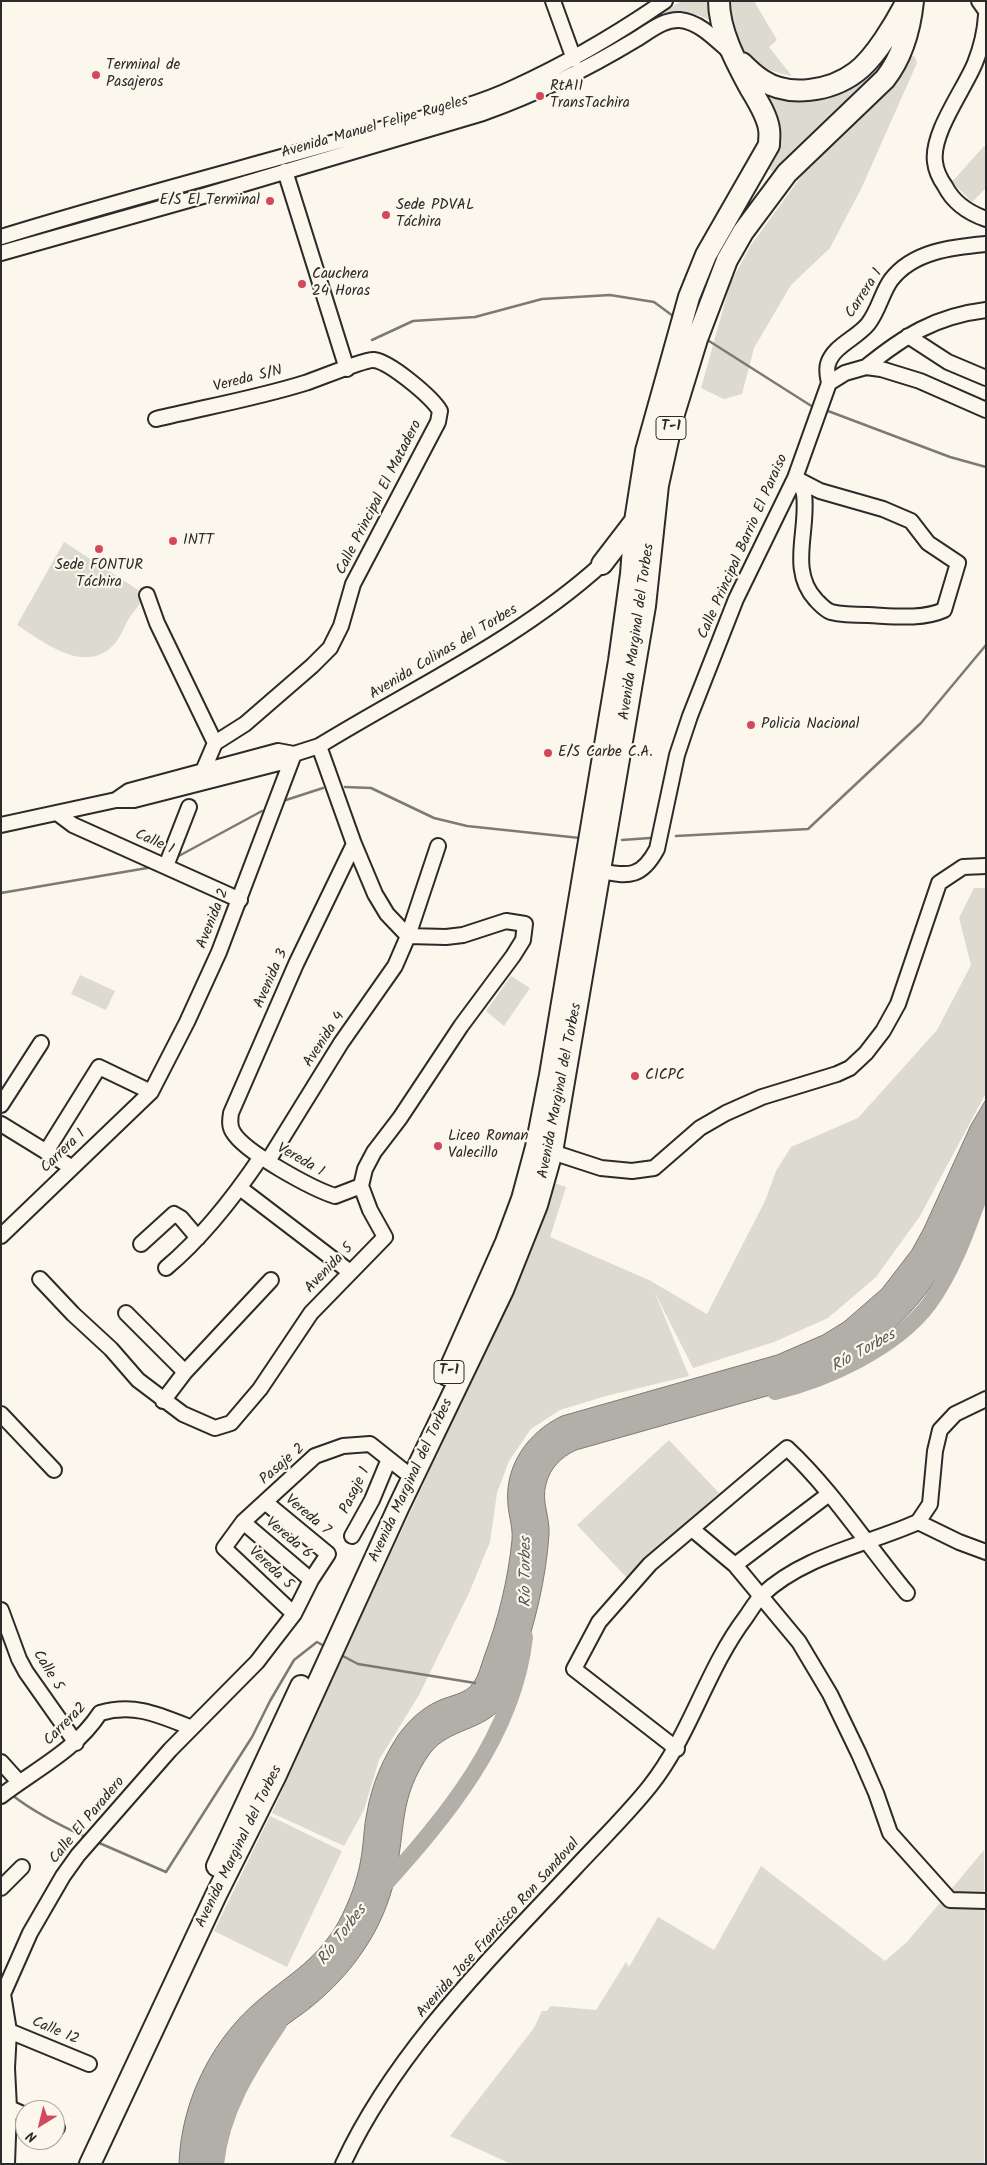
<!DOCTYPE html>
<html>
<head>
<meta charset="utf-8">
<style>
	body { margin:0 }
	#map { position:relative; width:987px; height:2165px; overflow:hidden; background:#fbf7ec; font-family:Kalam,sans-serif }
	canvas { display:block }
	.frame { position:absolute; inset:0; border:2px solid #2b2b2b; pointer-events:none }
	.north { position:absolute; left:15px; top:2100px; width:50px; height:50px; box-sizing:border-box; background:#fbf7ec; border:1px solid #a8a59f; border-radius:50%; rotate:216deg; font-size:14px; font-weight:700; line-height:20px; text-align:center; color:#2b2b2b }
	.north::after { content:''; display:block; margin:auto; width:18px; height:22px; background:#d1495b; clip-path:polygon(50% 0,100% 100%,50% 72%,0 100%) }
</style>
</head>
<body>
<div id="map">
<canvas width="987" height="2165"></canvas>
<div class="frame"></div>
<div class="north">N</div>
</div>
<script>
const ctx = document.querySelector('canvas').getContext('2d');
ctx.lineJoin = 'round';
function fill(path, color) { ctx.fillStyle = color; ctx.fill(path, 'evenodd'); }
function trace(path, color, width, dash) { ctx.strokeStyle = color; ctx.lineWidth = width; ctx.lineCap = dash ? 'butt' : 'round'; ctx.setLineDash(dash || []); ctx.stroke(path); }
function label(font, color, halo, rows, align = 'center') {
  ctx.font = font + ' Kalam,sans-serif'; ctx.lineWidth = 4.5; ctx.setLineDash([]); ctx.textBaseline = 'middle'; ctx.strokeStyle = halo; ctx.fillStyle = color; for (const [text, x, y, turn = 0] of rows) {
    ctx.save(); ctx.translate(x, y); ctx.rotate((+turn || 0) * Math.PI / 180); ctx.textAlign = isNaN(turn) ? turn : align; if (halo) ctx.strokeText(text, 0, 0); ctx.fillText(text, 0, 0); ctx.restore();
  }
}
const green = new Path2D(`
	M681,1H712V21C690,11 684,11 660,15Z
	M732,1H754L777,40L769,47L792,76C783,74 774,72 765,68C741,56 728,27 732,1Z
	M903,31L882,69L848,103L801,143L773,172L769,169C792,131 778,123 757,88L801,99Z
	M909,54L915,57L917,63L862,187L830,248L791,285L754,348L742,394L724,399L701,388L730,284L751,245L808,167Z
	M984,146L986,148V188L972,202L952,182Z
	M64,542L146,595C140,604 133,612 128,620C124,627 121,635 117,641C88,678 45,643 17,625Z
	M974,888H986V1093L920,1216L876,1277L828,1318L774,1342L693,1368L654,1291L689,1376L606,1396L560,1410L531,1429L509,1461L497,1493L490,1542L469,1593L419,1695L379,1760L364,1810L344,1846L272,1813L363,1613L512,1295L554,1183L566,1187L550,1237L649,1280L707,1314L765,1201L776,1171L791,1147L858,1118L937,1030L971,965L959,918Z
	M80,975L115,991L106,1010L71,994Z
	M511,976L530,988L504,1026L486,1011Z
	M669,1440L719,1493L627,1578L577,1525Z
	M270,1816L342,1851L287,1967L214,1931Z
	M984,1850V2164H511L450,2136L534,2028L542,2011H547L551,2006L596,2010L626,1962L629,1967L658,1917L714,1950L761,1866L885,1961L907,1942Z`);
const water = new Path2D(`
	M986,1100C986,1119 986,1138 986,1157C986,1164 987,1173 986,1180C984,1193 973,1209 967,1221C930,1308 876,1357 788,1390L576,1450C561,1457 550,1468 546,1484C541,1501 550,1517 549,1534C546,1579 535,1624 520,1666C515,1679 511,1693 503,1705C484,1731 449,1728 430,1753C398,1798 406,1829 395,1878C389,1903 379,1927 365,1948C350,1971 332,1990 311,2007C300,2016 288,2023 277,2033C241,2066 218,2115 215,2164H179C181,2105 208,2046 252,2006C285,1976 314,1964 338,1923C350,1901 359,1876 362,1852C364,1838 364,1825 367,1812C372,1784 383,1758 399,1734C409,1721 421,1709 436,1702C449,1695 466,1695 474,1682C479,1675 481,1665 484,1657C498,1620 508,1580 512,1540C513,1528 509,1517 508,1505C504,1466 528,1432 562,1416L777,1355L823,1335L844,1322L882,1289L912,1250L924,1228L971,1125Z`);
const stream = new Path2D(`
	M372,340L413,321L475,317L542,299L610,295L654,302L673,316
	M709,341L813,407
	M828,411L950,457L986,467
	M345,787L371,788L434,818L467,826L580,838
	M286,800L323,788
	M676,836L808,829L921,723L986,645
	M622,840L650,838
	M175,858L262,811
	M1,893L153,867
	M339,1654L358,1664L475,1683
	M12,1795C35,1813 61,1826 88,1838
	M97,1842L166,1872L252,1737L270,1701L294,1660L317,1642L326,1647`);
const river = new Path2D(`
	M775,1392C828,1379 896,1348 929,1304C956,1267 970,1221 986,1179
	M381,1889C446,1817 514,1736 525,1637
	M216,2164C222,2110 249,2068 279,2024`);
const minor = new Path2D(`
	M553,1L574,59
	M979,1L986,11
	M986,15C985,32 981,48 975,63C964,90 931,133 935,162C936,171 940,179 945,186C953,202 969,213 986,219
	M285,171L347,369
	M1,237C120,200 241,169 360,135C411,120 467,110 515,87C568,63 617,34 665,1
	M1,253L203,196L483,113C536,94 587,69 635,40C649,32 663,19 680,20C700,22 716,40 731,53
	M908,336L948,362L986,378
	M866,367C904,336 936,316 986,310
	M829,383C828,378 826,370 828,364C833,346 857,338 868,324C879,310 882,292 891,280C913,251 953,247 986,244
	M156,419C206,407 257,398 305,383C318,379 365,359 374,360C390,362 432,397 440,411L438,422L353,584L341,626L330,648L312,666L245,724L215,743
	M795,478L820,491L883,509L911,521L928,543L958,563L944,610C922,620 892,616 868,615C856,615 843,615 831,612C825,610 820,604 816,600C788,570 809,530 804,494C803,488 798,483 795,478Z
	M147,595L157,623L215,743
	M203,771L215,743
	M116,800L129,791L278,751L294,754
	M57,813L73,825L240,900
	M1,825L116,800H134L279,763L294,754L319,746C415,687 518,640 602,564
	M354,844L296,964L231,1113C230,1120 229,1126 233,1132C244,1152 313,1189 335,1196L361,1186
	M166,866L189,807
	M600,871C630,877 642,877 657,849L677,755L690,716L736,599L795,478L829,383L845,373L866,367L881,369L920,381L986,410
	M1,1105L41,1043
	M1,1124L71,1167
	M46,1152L99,1067L151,1092
	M552,1152L601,1168L632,1171L654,1168L700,1128L726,1113L762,1097L837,1074L850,1068L866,1053L883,1031L898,1004L939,883L963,867L986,866
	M268,1161L341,1043L395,966L408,936L438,846
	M240,1188L350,1272
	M1,1236L151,1092L187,1022L219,952L294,754
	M141,1244L174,1214L181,1218L198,1238
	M166,1268C203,1237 234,1197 261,1157
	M40,1279L73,1314L111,1349L138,1380L183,1414L215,1428L231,1423L260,1389L311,1313L385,1237L370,1210L361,1186L365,1169L374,1152L400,1118L461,1026L513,956L523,940L525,924L506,921L463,935L446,937L408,936L387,914L375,894L354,844L319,746
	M126,1313L185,1372
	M163,1401L185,1372L271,1280
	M1,1414L54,1470
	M243,1522L311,1580
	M918,1522L930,1504L935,1451L940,1430L955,1414L986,1399
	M918,1522L959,1542L986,1552
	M692,1529L735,1565L799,1642L830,1694L859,1754L876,1793L890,1833L950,1900L986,1901
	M352,1536L372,1500L389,1459
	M735,1565L829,1494
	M1,1610L19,1659L26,1672L76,1743
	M294,1614L224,1548L243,1522L315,1456L343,1446L370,1444L404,1471
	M677,1749L574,1669L599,1622L650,1564L787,1448C833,1491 867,1545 907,1593
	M1,1762L19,1782
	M1,1796C36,1769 75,1751 100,1713C135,1703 159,1715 192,1728
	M1,1888L22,1867
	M9,2031L89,2064
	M3,2105L25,2115
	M55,2128H57
	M7,2164L9,2108L7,2068L9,2031L3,1994L30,1933L63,1876L78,1855L170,1750L257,1662L270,1645L294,1614L311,1580L328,1554L265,1502
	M343,2164C396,2050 490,1959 575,1868C600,1841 627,1815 650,1786C691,1734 706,1670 746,1617C751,1610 756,1601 762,1595C804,1555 867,1545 918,1522`);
const highway = new Path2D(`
	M742,63C748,69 754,75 762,80C789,98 831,91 856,72C875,58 896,22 907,1
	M602,564L635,521
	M447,1375L506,1242L522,1199L536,1147L550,1075L619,661L631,574L635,521L646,451L689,297L706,255L769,145C769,140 770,134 769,129C767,115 757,100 750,88C736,62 719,31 719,1
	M217,1866L301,1686
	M90,2164L216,1895L275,1777L399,1506L503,1290L537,1205L552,1152L645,606L658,485L673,417L697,339L727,260L743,232L787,173L885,79C903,56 910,30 913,1`);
const markers = [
	[96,75,5,"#d1495b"],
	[540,96,5,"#d1495b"],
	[270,201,5,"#d1495b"],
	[386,215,5,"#d1495b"],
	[302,284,5,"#d1495b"],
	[173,541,5,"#d1495b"],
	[99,549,5,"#d1495b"],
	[751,725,5,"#d1495b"],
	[548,753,5,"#d1495b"],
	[635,1076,5,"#d1495b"],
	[438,1146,5,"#d1495b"]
];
const shields = [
	[671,428,30],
	[449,1372,30]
];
const shieldNames = [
	["T-1",671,428],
	["T-1",449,1372]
];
const poiNames = [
	["Terminal de",106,66],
	["Pasajeros",106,83],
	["RtA11",550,87],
	["TransTachira",550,104],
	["E/S El Terminal",260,201,"right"],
	["Sede PDVAL",396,206],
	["Táchira",396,223],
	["Cauchera",312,275],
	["24 Horas",312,292],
	["INTT",183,541],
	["Sede FONTUR",99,566,"center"],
	["Táchira",99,583,"center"],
	["Policia Nacional",761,725],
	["E/S Carbe C.A.",558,753],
	["CICPC",645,1076],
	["Liceo Roman",448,1137],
	["Valecillo",448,1154]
];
const streetNames = [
	["Avenida Manuel Felipe Rugeles",375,128,-16],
	["Carrera 1",865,294,-57],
	["Vereda S/N",248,380,-14],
	["Calle Principal El Matadero",380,498,-63],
	["Calle Principal Barrio El Paraiso",744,547,-66],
	["Avenida Marginal del Torbes",638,632,-82],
	["Avenida Colinas del Torbes",444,653,-31],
	["Calle 1",154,843,24],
	["Avenida 2",214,919,-68],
	["Avenida 3",272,979,-66],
	["Avenida 4",325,1040,-57],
	["Avenida Marginal del Torbes",561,1091,-79],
	["Carrera 1",64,1152,-44],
	["Vereda 1",300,1161,30],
	["Avenida 5",330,1269,-46],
	["Pasaje 2",283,1465,-41],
	["Avenida Marginal del Torbes",412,1481,-65],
	["Pasaje 1",356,1491,-64],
	["Vereda 7",307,1516,40],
	["Vereda 6",288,1539,40],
	["Vereda 5",270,1569,43],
	["Calle 5",47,1671,58],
	["Carrera2",66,1725,-45],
	["Calle El Paradero",88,1821,-50],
	["Avenida Marginal del Torbes",240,1847,-64],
	["Avenida Jose Francisco Ron Sandoval",499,1929,-48],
	["Calle 12",55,2032,23]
];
const waterNames = [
	["Río Torbes",864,1352,-29],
	["Río Torbes",527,1572,-90],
	["Río Torbes",343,1936,-53]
];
fill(green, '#dddad0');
fill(water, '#b1afa7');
trace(water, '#7b7a75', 1);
trace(stream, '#7b7a75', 2.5);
trace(river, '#b1afa7', 16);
trace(minor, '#2b2b2b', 18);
trace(highway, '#2b2b2b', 24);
trace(minor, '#fbf7ec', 14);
trace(highway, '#fbf7ec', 20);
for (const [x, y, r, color] of markers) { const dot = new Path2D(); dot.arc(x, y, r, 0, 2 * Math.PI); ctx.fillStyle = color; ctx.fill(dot); trace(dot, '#fbf7ec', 2); }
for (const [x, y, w] of shields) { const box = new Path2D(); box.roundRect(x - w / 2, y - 11.5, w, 23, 4); ctx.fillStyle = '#fbf7ec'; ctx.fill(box); trace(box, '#2b2b2b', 1); }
label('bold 14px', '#2b2b2b', null, shieldNames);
label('15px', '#2b2b2b', '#fbf7ec', poiNames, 'left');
label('15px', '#2b2b2b', '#fbf7ec', streetNames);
label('italic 16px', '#5a5956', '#fbf7ec', waterNames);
</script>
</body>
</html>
